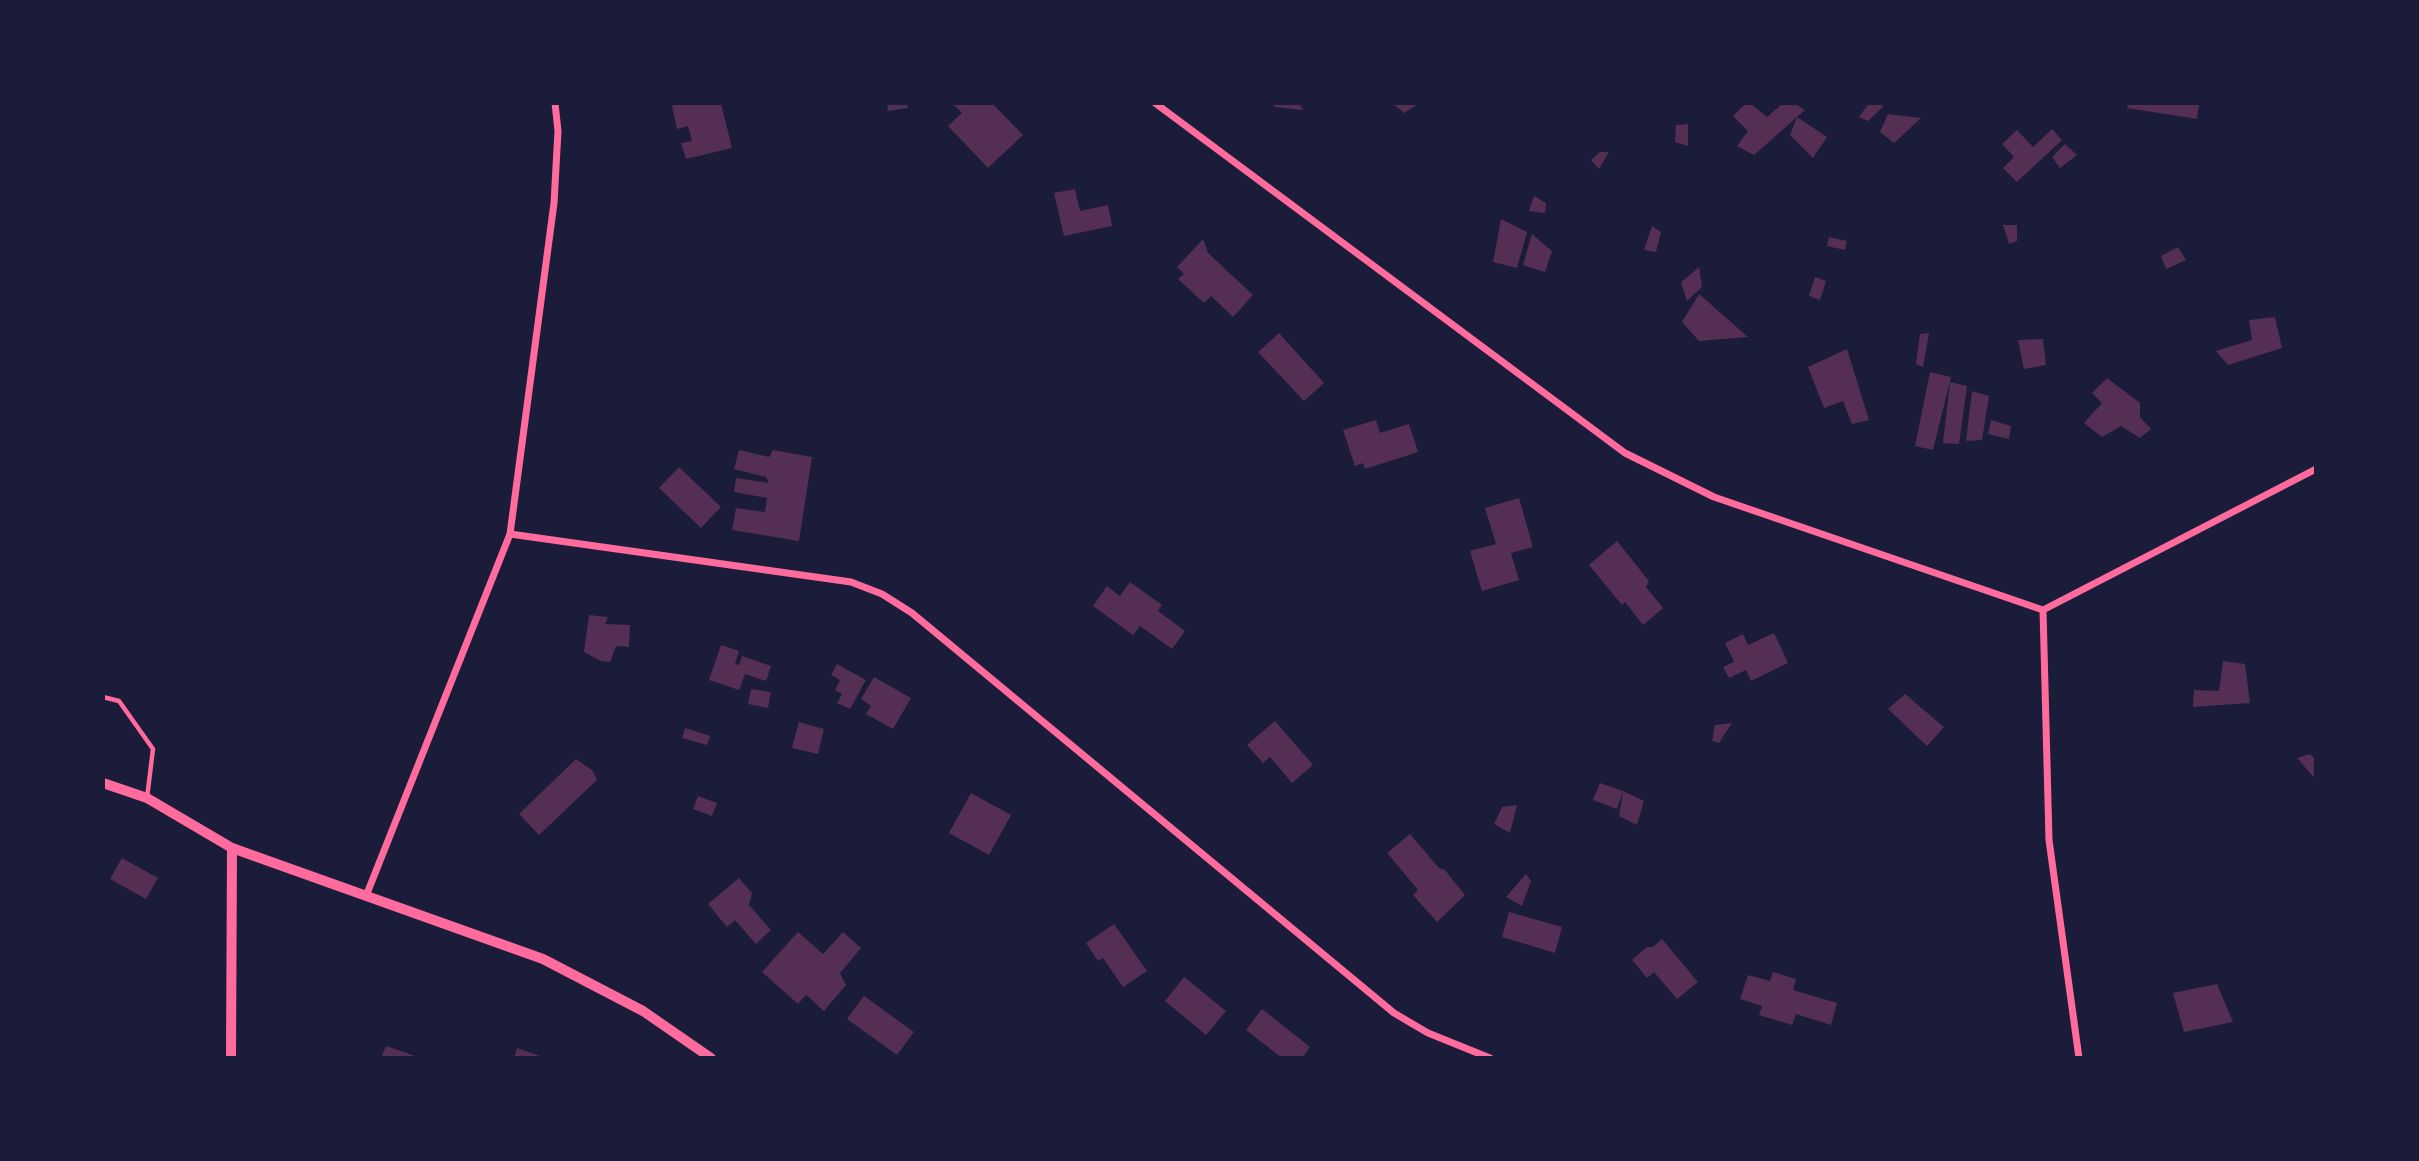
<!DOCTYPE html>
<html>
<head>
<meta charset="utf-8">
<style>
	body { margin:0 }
	#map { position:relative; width:2419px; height:1161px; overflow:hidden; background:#1b1b3a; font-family:Mulish,sans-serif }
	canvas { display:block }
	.frame { position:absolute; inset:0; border:105px solid #1b1b3a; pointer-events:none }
</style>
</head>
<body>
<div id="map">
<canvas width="2419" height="1161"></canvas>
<div class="frame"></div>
</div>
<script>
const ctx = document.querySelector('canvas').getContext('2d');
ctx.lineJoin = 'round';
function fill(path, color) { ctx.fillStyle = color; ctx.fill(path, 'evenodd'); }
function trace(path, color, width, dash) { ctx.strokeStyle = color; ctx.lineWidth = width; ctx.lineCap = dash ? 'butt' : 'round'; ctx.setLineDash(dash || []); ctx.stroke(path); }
const building = new Path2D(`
	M681,103H721L732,148L686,159L681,143L692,141L688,126L677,129L672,106Z
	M887,103H907L908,108L888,111Z
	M952,103H992L1023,135L988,168L948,126L962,113Z
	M1274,103H1299L1303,110L1274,107Z
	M1392,103H1420L1404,113Z
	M1746,103H1750L1767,117L1783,103H1794L1805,110L1754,155L1737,146L1748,131L1733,116Z
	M1869,103H1881L1883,107L1868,121L1859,117Z
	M2128,103H2194L2199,105L2197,119L2127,108Z
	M1888,114L1921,118L1894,143L1880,132Z
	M1797,117L1827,137L1813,158L1790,135Z
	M1688,124V146L1675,142L1676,125Z
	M2052,129L2062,140L2017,182L2003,168L2014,157L2002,144L2017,130L2033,147Z
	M2065,144L2077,155L2060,168L2052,157Z
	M1600,152H1609L1599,169L1591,160Z
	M1075,189L1080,211L1108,205L1112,226L1064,236L1054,193Z
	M1534,196L1546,203L1545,213L1529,211Z
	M1501,219L1527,232L1517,268L1493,262Z
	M2003,225H2017V241L2009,244Z
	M1652,226L1661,232L1656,252L1644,250Z
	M1532,234L1552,251L1545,272L1523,265Z
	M1829,237L1847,241L1845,250L1827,246Z
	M1203,239L1208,253L1253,295L1233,317L1211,296L1204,303L1178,279L1184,274L1177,267Z
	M2178,247L2186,260L2166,269L2161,256Z
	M1699,267L1702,287L1687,301L1681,282Z
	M1815,277L1826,281L1820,300L1809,296Z
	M1699,294L1748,337L1699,341L1682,322Z
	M2275,317L2282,348L2228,365L2216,351L2252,340L2249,320Z
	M1279,333L1324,383L1304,401L1258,352Z
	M1929,333L1923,367L1916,364L1920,334Z
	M2043,339L2046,365L2024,369L2018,340Z
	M1847,349L1869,420L1852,424L1843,401L1824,408L1808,367Z
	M1930,372L1951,377L1933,450L1915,446Z
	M2107,378L2140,403V417L2151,429L2140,438L2121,426L2102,437L2084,423L2102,403L2092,393Z
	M1950,382L1967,386L1959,444L1943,443Z
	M1972,391L1989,396L1982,440L1966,441Z
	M1376,420L1380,433L1409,424L1418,452L1365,469L1363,463L1355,466L1343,430Z
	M1991,420L2011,426L2009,439L1988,434Z
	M739,450L769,457L773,450L812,457L799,541L732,530L736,508L765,512L767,498L734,492L736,478L769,483L766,477L734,469Z
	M679,467L721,507L701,528L659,488Z
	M1519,498L1533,547L1511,553L1519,580L1482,591L1470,551L1496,544L1485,508Z
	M1617,541L1649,581L1646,587L1663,608L1643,625L1625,602L1622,605L1589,565Z
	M1130,582L1162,605L1158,611L1185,631L1172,649L1140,626L1133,635L1093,606L1107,586L1120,596Z
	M589,615L608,617L605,624L630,625L629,647L616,646L610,662L601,661L584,652Z
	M1774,633L1788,663L1751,681L1746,670L1729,678L1723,667L1734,662L1725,643L1743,634L1748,645Z
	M721,645L739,651L735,664L739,665L742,656L771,666L766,681L745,674L739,690L709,680Z
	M2223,661L2245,664L2250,703L2193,707L2194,690L2219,691Z
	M837,664L866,680L850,709L837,703L842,694L835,690L840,680L831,675Z
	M874,677L911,698L893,729L866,714L871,706L861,699Z
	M751,689L771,692L768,708L748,704Z
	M1905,694L1944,727L1927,746L1888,709Z
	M1275,721L1313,765L1292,783L1270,757L1263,763L1247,745Z
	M799,722L824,729L818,754L792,748Z
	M1732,723L1719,743L1712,741L1715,725Z
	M685,728L710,736L707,745L682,738Z
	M2310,754L2316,760V780L2297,758Z
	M576,759L592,770L597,780L539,835L519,814Z
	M1600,783L1623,791L1644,801L1637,825L1619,816L1623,791L1617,809L1593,800Z
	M971,793L1011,815L989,855L949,833Z
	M698,796L717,803L712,816L693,809Z
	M1517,805L1510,833L1494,824L1502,807Z
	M1410,834L1439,868L1445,870L1465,895L1437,922L1413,895L1418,890L1387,853Z
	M122,858L158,878L146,899L110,879Z
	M1526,874L1531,881L1522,906L1506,897Z
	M739,878L752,893L749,905L771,930L756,944L735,920L727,927L708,904Z
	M1509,912L1562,927L1555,953L1502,937Z
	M1114,924L1147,971L1123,987L1103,958L1098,961L1086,943Z
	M798,932L823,954L843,932L861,948L840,973L846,985L824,1011L806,995L798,1004L762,972Z
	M1662,939L1698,982L1677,999L1654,972L1647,978L1632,960L1647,947H1653Z
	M1773,972L1796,979L1793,990L1837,1003L1831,1025L1796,1014L1792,1025L1759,1015L1762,1006L1740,999L1748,975L1770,981Z
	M1184,977L1226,1011L1206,1035L1165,1001Z
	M2217,984L2233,1022L2184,1032L2173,993Z
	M864,996L914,1032L897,1055L847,1019Z
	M1262,1009L1310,1047L1302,1058H1282L1246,1030Z
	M386,1046L418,1057V1058H381Z
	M517,1048L543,1057V1058H514Z`);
const service = new Path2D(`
	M103,697L119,701L153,749L147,798`);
const minor = new Path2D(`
	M1155,103L1625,453L1714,497L2043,610L2316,469
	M510,534L851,582L882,594L912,613L1394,1013L1428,1033L1490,1058
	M2043,610L2049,840L2079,1058
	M366,896L510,534L554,203L558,131L555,103`);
const tertiary = new Path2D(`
	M103,783L147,798L232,848L543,959L643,1011L711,1058
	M231,1058L232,848`);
fill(building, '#542f53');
trace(service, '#ff6b9d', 4.5);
trace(minor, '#ff6b9d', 7);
trace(tertiary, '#ff6b9d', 10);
</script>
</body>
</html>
